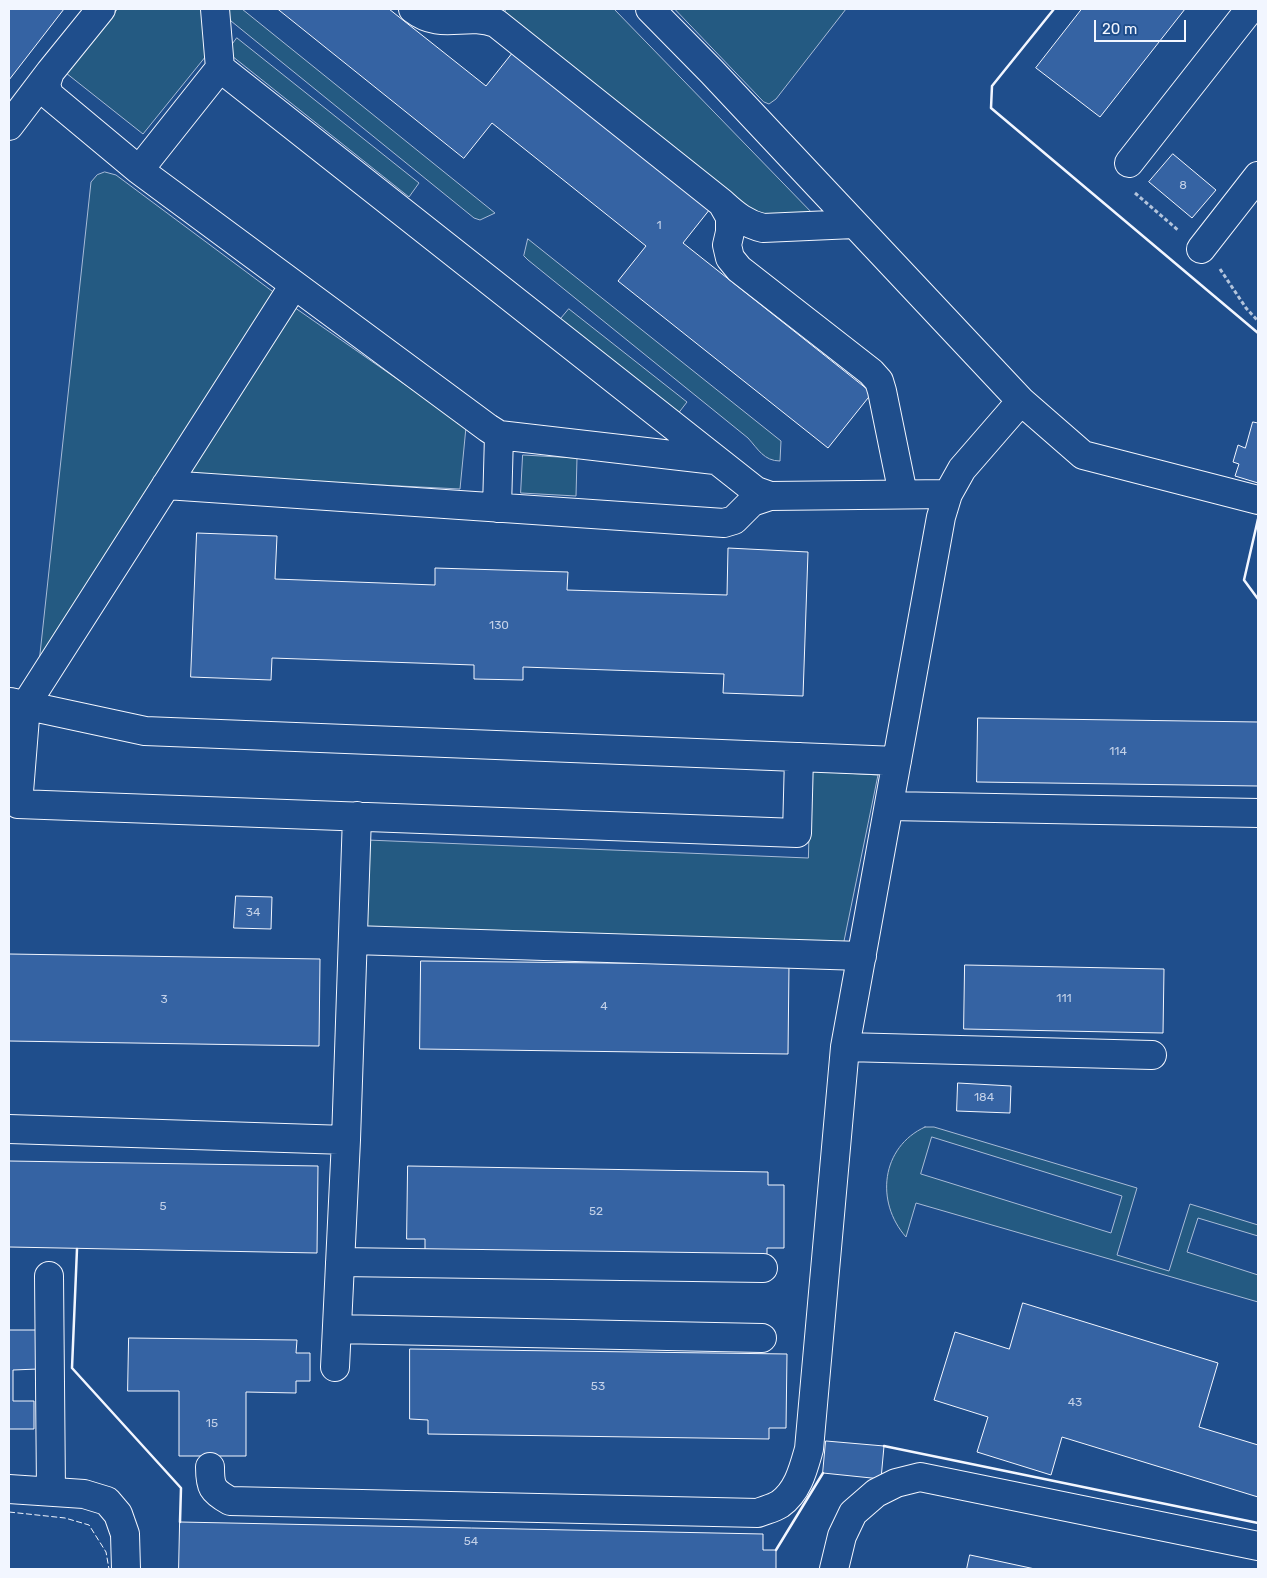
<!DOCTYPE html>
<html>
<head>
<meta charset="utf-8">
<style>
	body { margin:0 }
	#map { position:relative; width:1267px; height:1578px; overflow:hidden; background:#1f4e8c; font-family:Rubik,sans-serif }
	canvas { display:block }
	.frame { position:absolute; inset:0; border:10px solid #f2f6ff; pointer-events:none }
	.scale { position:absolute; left:1094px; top:20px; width:92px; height:22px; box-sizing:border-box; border:2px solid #f2f6ff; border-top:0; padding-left:6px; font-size:15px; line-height:18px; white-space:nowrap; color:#f2f6ff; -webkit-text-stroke:4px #1f4e8c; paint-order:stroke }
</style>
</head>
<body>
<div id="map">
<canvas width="1267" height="1578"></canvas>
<div class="frame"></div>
<div class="scale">20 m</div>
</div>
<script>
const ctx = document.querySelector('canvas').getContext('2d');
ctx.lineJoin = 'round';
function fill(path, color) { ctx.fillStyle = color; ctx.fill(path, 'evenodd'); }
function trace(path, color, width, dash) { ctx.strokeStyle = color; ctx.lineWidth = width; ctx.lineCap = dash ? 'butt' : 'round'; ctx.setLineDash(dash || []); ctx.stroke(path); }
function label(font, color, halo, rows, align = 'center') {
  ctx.font = font + ' Rubik,sans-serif'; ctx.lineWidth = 4; ctx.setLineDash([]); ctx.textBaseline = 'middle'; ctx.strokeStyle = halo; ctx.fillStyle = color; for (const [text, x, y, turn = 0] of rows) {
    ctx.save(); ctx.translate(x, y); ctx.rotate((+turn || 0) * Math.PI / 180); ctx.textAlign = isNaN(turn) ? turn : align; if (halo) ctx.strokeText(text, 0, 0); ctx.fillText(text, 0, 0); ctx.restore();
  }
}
const green = new Path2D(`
	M118,9H201L203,10L206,56L143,134L66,73Z
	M228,9H242L495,213L480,220L474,218L231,21L229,18Z
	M507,9H614L816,217L752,218L500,17Z
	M675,9H846L776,99L769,104L764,102Z
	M237,38L419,183L409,197L227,52Z
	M105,172L116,175L276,294L39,663L91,182L97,175Z
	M528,239L781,441L780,461C764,461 758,449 748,438L528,260L524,256Z
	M291,305L466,427L460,489L200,476L194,474L191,472Z
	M569,309L687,402L677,415L559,321Z
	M523,455L577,458L576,496L521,493Z
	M811,771L878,775L843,946L362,931L367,840L808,858Z
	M925,1127H934L1137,1188L1117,1255L1169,1271L1190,1204L1258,1225V1236L1198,1218L1187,1252L1258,1275V1302L916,1203L906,1237C875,1202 881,1147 925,1127ZM932,1137L1122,1196L1111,1233L921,1174Z`);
const building = new Path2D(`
	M9,9H64L9,80Z
	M278,9H389L486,86L513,52L710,209L683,243L872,393L828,448L618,281L646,246L492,123L464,158Z
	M1082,9H1185L1100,117L1036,68Z
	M1173,154L1216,190L1192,218L1149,182Z
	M1253,422L1258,423V483L1235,476L1239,464L1233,462L1238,445L1245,448Z
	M197,533L277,536L275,579L435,585V568L568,572L567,590L727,595L728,548L808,552L803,696L723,693L724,674L523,667V680L474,679V665L272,658L271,680L191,677Z
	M978,718L1258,722V786L977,782Z
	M236,896L272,897L271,929L234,928Z
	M9,954L320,959L319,1046L9,1041Z
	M421,961L789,965L788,1054L420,1049Z
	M965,965L1164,969L1163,1033L964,1029Z
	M958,1083L1011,1086L1010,1113L957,1111Z
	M9,1161L318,1166L317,1253L9,1247Z
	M408,1166L768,1172V1185H784V1248H767V1255L425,1250V1239H407Z
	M1023,1303L1218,1363L1199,1427L1258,1445V1497L1062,1437L1051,1475L977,1452L988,1417L934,1400L955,1332L1009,1349Z
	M9,1330H37L38,1369L13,1370V1401H34V1429H9Z
	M129,1338L297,1340L296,1353H310V1381H296V1393L246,1392V1456H179V1391H128Z
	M410,1349L787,1354L786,1428H769V1439L428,1434V1420L410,1419Z
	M826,1441L884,1446L881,1479L823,1473Z
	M180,1522L763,1534V1550H776V1569H179Z
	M970,1555L1035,1569H967Z`);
const path = new Path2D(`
	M1135,193L1179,231
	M1220,269L1246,308L1258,321`);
const minor = new Path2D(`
	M101,9L50,72L46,84L49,95L139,170L488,428L499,435L715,460
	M413,9C441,31 465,12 496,23L722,203L730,217V232L727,245L730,258L739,269L871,372L879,381L882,391L903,494
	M650,9L712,72L1021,401L1083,455L1258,500
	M220,68L756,491L770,496L948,494
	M9,126L50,72
	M1129,163L1250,9
	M139,170L220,68L215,9
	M722,203C735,215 746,224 763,228L854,224
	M1201,249L1258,176
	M166,485L724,523L734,520L752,502L770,496
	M497,508L499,435
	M10,702L145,731L897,761
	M26,705L18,804L797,833L799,757
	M16,720L294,285
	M889,806L1258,813
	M353,940L862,956
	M845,1047L1152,1055
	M9,1129L346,1140
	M340,1262L763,1268
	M49,1276L51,1491
	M337,1329L762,1338
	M335,1367L346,1140L357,816
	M210,1467C210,1487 212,1491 230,1501L758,1513C765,1510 774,1508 780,1504C798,1491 803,1470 809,1449L845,1047L941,517L948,494L962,469L1021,401
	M9,1489L84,1494L107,1501L118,1514L125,1534L126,1569
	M834,1569L842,1536L853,1513L876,1493L896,1483L920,1477L1258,1546`);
const fence = new Path2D(`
	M9,1512L65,1518L89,1525L106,1552L109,1569`);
const wall = new Path2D(`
	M1054,9L992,86L991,108L1258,333
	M1258,519L1244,580L1258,599
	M77,1249L72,1368L181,1488L180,1522
	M884,1446L1258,1523
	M776,1550L823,1473`);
const numberNames = [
	["8",1183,186],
	["1",659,226],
	["130",499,626],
	["114",1118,752],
	["34",253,913],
	["111",1064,999],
	["3",164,1000],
	["4",604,1007],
	["184",984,1098],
	["5",163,1207],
	["52",596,1212],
	["53",598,1387],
	["43",1075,1403],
	["15",212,1424],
	["54",471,1542]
];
fill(green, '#245a82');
trace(green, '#a8bbd7', 1);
fill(building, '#3563a3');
trace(building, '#f2f6ff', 1);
trace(minor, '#f2f6ff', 30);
trace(path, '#b3c4dc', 3, [4, 2.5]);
trace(minor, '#1f4e8c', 28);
trace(fence, '#f2f6ff', 1, [6, 2.5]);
trace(wall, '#f2f6ff', 2.5);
label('12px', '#c3d1e8', null, numberNames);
</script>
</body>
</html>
